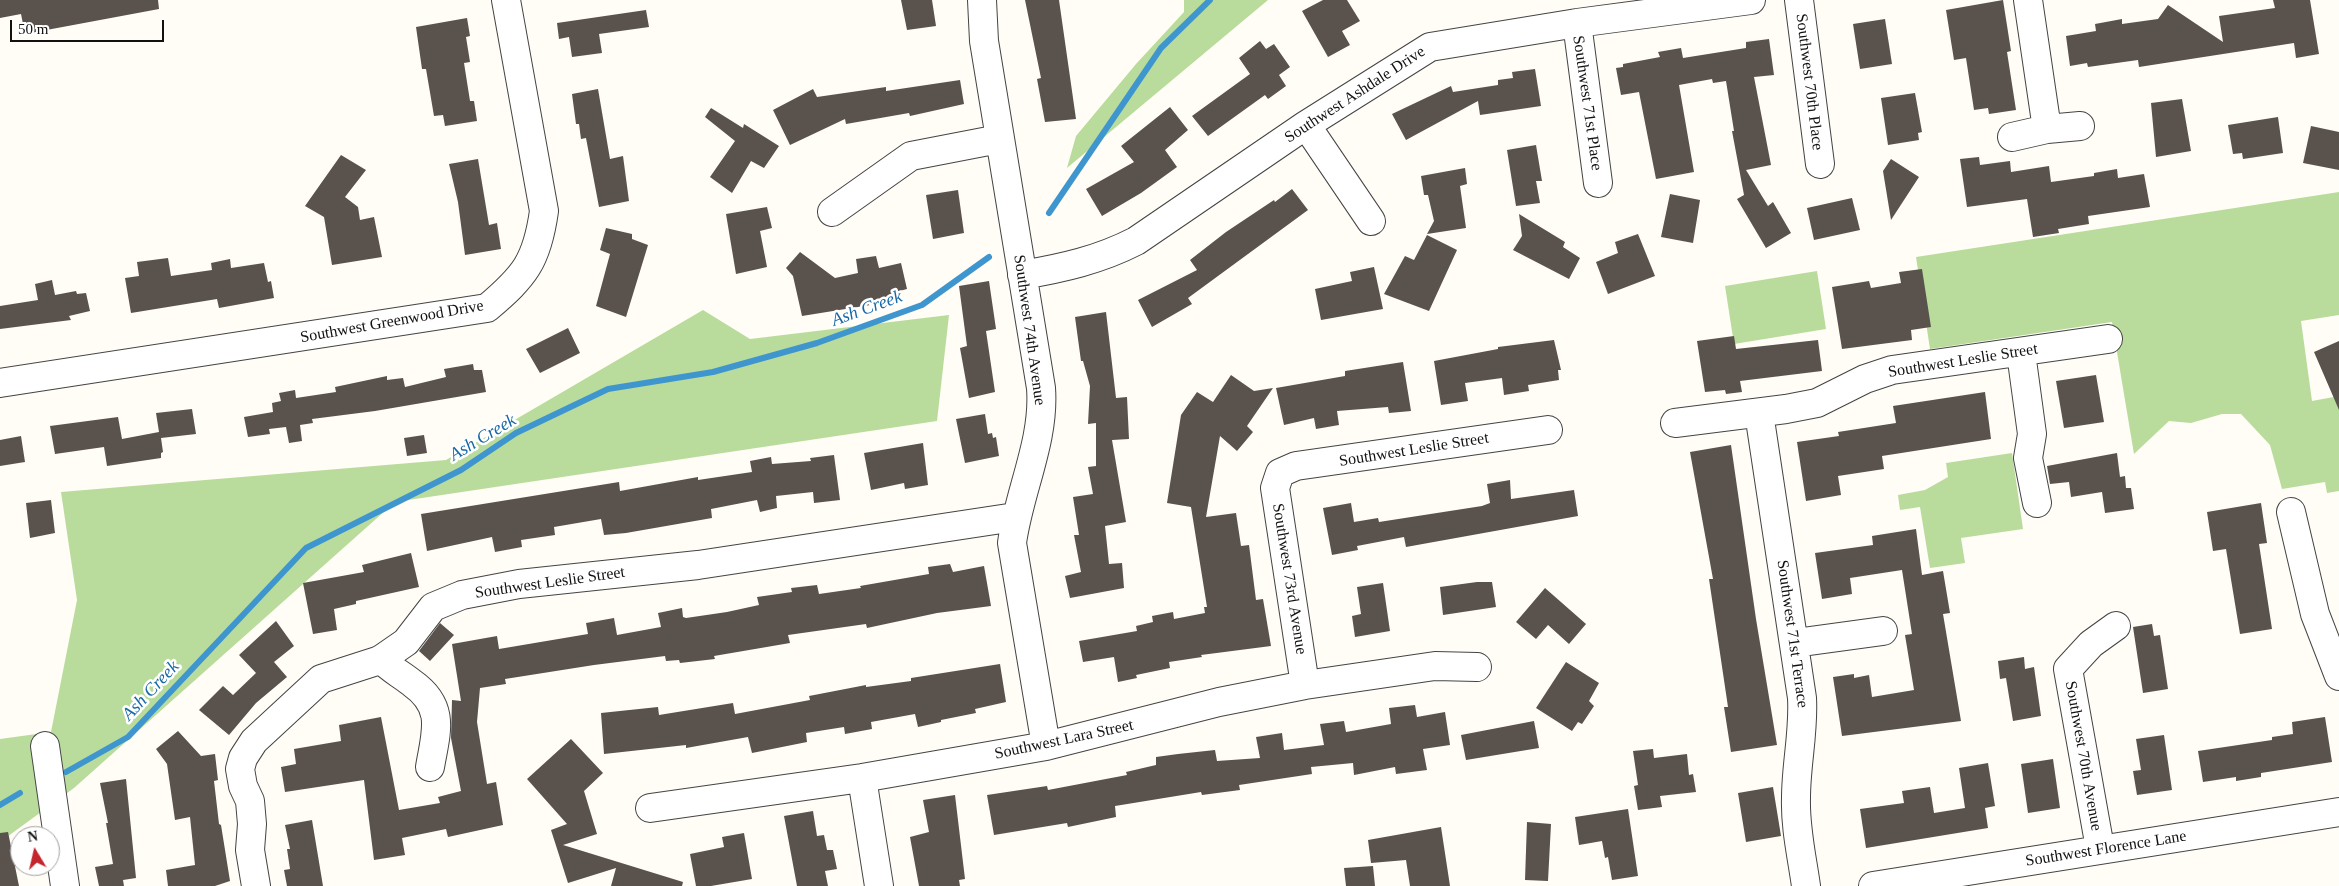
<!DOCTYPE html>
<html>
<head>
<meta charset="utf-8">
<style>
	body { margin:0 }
	#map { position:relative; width:2339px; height:886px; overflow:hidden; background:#fffdf5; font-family:Georgia,serif }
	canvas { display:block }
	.north { position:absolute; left:10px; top:826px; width:50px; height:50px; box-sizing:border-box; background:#fff; border:1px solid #a0a0a0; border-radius:50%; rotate:351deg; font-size:14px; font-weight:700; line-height:20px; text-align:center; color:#111 }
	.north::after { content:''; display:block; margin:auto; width:18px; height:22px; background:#c4262e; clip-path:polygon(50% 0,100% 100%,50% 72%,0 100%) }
	.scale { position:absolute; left:10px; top:20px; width:154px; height:22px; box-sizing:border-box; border:2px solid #111; border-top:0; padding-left:6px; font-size:15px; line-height:18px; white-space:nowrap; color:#111; -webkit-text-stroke:4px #fff; paint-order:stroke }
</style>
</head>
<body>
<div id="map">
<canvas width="2339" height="886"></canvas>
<div class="north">N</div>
<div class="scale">50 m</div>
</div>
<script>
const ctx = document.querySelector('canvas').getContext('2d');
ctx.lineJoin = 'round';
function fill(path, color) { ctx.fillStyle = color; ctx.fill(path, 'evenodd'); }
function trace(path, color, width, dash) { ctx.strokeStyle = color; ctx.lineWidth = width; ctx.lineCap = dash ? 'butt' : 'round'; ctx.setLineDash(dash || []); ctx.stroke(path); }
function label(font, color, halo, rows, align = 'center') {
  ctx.font = font + ' Georgia,serif'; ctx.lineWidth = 5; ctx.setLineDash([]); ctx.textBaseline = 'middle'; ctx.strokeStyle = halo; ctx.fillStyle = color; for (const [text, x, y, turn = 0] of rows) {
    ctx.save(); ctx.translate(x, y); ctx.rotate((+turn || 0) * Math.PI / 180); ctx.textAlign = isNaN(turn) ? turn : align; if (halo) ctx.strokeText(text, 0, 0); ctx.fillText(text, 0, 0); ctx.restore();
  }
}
const forest = new Path2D(`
	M1184,0H1268L1067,168L1076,136L1136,64L1184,12Z
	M2339,192V315L2301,321L2312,401L2339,396V491L2327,493L2325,482L2282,489L2270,445L2241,414H2222L2191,423L2169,421L2134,454L2112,322L1930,349L1916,257Z
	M1817,271L1826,329L1734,344L1725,286Z
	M703,310L750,339L949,315L937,421L395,502L74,788L0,842V739L51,732L77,600L61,492L446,460Z
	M2012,453L2023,529L1961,538L1965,563L1930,568L1920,507L1900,510L1898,495L1925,490L1948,477L1946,463Z`);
const stream = new Path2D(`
	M1049,213L1161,48L1210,0
	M66,772L128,737L306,548L461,470L516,433L608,389L713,372L817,343L922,305L989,257
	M0,805L20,793`);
const building = new Path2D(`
	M0,0H158L159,9L25,34L21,14L0,18Z
	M901,0H932L936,26L907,30Z
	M1025,0H1059L1076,119L1045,122L1037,79L1041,78Z
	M1323,0H1347L1360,21L1342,31L1350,45L1328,57L1302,11Z
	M2003,0L2011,51L2007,52L2016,110L1989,114L1988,108L1974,110L1966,58L1954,60L1946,10Z
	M2273,0H2310L2319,54L2296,58L2294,43L2139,67L2138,60L2088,67L2087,63L2070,66L2066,36L2096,31L2095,24L2122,19V24L2158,19L2168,5L2223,42L2219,16L2275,8Z
	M646,10L649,27L599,34L602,53L572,57L569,37L559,39L557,23Z
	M467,18L470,36L466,37L470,62L464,63L470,101H474L477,121L445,126L443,115L434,116L426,69H422L416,27Z
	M1885,19L1892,64L1860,69L1853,24Z
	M1769,39L1774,75L1754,77L1771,165L1746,170L1768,206L1773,202L1791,233L1766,248L1737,199L1744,195L1732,131H1734L1726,81L1713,83L1712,79L1679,85L1694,172L1656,179L1639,92L1621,95L1616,68L1623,67V64L1660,57L1658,52L1681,48L1683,58L1746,48V42Z
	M1260,41L1266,49L1274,44L1290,67L1279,75L1286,86L1268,99L1265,95L1208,136L1192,116L1250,74L1239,58Z
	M1535,69L1541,106L1480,115L1478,101L1406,140L1392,114L1451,86L1453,92L1498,85V80L1513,78L1512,72Z
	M960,80L964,104L910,116L909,113L846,124L845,119L790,145L773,110L813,89L817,97L886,87V91Z
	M598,89L610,159L623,156L629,201L599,207L586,138L581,139L579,124H576L572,94Z
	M1915,93L1922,132L1918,133L1919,140L1888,145L1881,98Z
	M2182,99L2191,151L2156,157L2151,103Z
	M1170,107L1188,130L1165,150L1177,167L1141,193L1102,216L1086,189L1134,162L1121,146Z
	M711,108L743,128L744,124L779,146L764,168L751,161L732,193L710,177L735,141L705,117Z
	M2278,117L2283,153L2243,159L2242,153L2233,154L2228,125Z
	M2311,126L2339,132V170L2303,163Z
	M1536,145L1542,181H1536L1540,203L1516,206L1507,150Z
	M341,155L366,170L345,197L358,207L360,220L374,217L382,257L332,265L324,217L305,206Z
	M1979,157L1980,165L2010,161L2011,172L2049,166L2051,182L2094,176V173L2117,169L2118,178L2144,174L2150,207L2088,216L2089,224L2058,229L2059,233L2033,237L2027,199L1967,207L1960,159Z
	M478,159L489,225L497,223L501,249L465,255L458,202L449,164Z
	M1891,159L1919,177L1891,220L1883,171Z
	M1465,168L1467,184L1460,186L1466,228L1427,234L1434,221L1428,195H1424L1421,176Z
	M1292,189L1308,210L1188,298L1192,304L1152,327L1138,300L1197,270L1190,260L1226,232L1274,200L1275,202Z
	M958,190L964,233L933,239L926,195Z
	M1670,194L1700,200L1693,243L1661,237Z
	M1852,198L1860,230L1814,240L1807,208Z
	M767,207L772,228L760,231L767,267L736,274L726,214Z
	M1519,214L1565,242L1563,247L1580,258L1569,279L1513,250L1522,236Z
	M606,228L632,234V239L648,245L626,317L596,306L610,254L600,250Z
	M1638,234L1655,276L1608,294L1596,262L1618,253L1615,242Z
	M1427,235L1457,250L1429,311L1384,294L1405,256L1414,260Z
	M800,252L835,278L858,273L856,259L876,256L879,268L901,263L907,289L892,293L895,301L802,316L793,276L786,268Z
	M168,258L171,276L212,270L211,263L230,259L231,268L264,263L268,282L271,281L274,298L219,308L217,299L131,313L125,278L139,276L137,262Z
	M1374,267L1383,309L1321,320L1315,289L1352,281L1350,272Z
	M1922,269L1931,327L1911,330L1912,340L1842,349L1832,287L1869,281L1871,288L1901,283L1899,272Z
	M52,280L55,295L76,291L77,294L86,293L90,311L69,316L71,320L0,329V306L38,300L35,284Z
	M989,281L996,329L986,331L995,392L969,398L960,348L967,346L959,286Z
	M1106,312L1116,398L1127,397L1129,439L1112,440L1126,522L1105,526L1109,564L1122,563L1124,588L1070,598L1065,576L1081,572L1074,535H1079L1073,497L1093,494L1088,467L1096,466V423L1088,424L1090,386L1083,361H1081L1075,317Z
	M568,328L580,353L540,373L526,349Z
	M1734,336L1736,349L1818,340L1822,371L1740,381L1742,392L1726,394L1725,390L1705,392L1697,341Z
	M1554,340L1561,370H1558L1559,380L1528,385L1529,391L1504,395L1502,378L1465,383L1468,401L1441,405L1434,361L1498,349V347Z
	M2339,341V410L2314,352Z
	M1403,362L1411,411L1389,413L1388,407L1337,411L1339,425L1316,429L1314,418L1284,425L1276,388L1345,376V371Z
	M473,364L474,370H482L486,392L375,411L312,419L313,423L300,425L302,441L289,443L286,427L269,429L270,434L248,437L244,417L273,412L272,403L281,401L279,393L295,390L296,398L336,392L335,387L387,376V380L403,378L405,387L446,377L444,369Z
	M1231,375L1254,391L1273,388L1247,426L1253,432L1237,451L1220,436L1206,517L1236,513L1241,546L1249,545L1256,600L1263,599L1271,646L1201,655L1202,657L1169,662L1170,668L1136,675L1137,678L1118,682L1114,657L1083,662L1079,641L1137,631L1136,626L1153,622L1152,616L1173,612L1174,619L1205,613L1204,607H1207L1191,507L1167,503L1181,415L1197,392L1213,402Z
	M2096,375L2104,422L2064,428L2056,381Z
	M1985,392L1991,439L1882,456L1884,469L1838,476L1841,495L1806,501L1797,442L1839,436L1838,432L1896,423L1893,406Z
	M192,409L196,434L161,438L163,452L161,453V458L107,466L104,447L55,454L50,426L118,417L122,439L159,432L156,413Z
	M985,414L988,434L992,433L993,438L996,437L999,456L965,463L956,419Z
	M424,435L427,453L407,456L404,438Z
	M21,436L25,462L0,466V440Z
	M923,443L928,485L905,489L904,483L871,490L864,453Z
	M1731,445L1756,619L1777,745L1731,752L1724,707H1728L1709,579H1713L1690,452Z
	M2117,453L2120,477L2125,476L2126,488H2131L2134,509L2105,513L2102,492L2071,497L2069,482L2050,484L2047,466Z
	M834,455L840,500L814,503L813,492L776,496L777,508L760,512L757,500L711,509L712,518L626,533L604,535L601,519L554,527L555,535L521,540L522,547L495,552L492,537L427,551L421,514L619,482L620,491L698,477V480L752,472L750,461L771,457L772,464L811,461L810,458Z
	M1510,480L1511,499L1574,490L1578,516L1406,547L1404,537L1357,546L1358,550L1332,555L1323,508L1351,503L1354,522L1378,518L1379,522L1482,506L1490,503L1487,484Z
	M51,500L55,533L30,538L26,503Z
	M2261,503L2267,543L2259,544L2272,629L2240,634L2226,549L2213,551L2207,512Z
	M1916,529L1922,575L1943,571L1950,613L1943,614L1961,721L1842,736L1833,677L1854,674V678L1869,675L1872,697L1914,690L1905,635L1912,634L1902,570L1850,578L1852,594L1822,599L1815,553L1873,545L1872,536Z
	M411,553L419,587L356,601V604L334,609L337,630L313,634L303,583L364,572L362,565Z
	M950,564L953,572L984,566L991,606L937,613L867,628L866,624L788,635L790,643L714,656L715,659L680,663L679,660L666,661L665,656L594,665L505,679L506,684L480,688L477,722L487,784L496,782L503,825L448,837L446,829L402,838L405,855L374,860L364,780L285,792L281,767L296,764L294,749L341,741L339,725L381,717L399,810L440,803L438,797L461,791L451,738L452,700L461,701L452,644L497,636L499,649L588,634L586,623L614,618L617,635L661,627L658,613L682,608L683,617L686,618L727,612L759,605L757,597L792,592L791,588L817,585L819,594L861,588L860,586L929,574L928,567Z
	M1477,582H1492L1496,607L1443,615L1440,587Z
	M1383,583L1390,631L1355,637L1352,616L1361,614L1357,587Z
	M1545,588L1586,624L1569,644L1548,625L1536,639L1516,622Z
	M276,621L294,646L274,662L287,677L256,703L229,735L199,710L223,686L233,695L256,673L239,655Z
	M440,623L454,635L430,661L419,651Z
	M2152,624L2154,636L2160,635L2168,689L2143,693L2133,627Z
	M2024,657L2025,669L2034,667L2041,716L2013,721L2006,678L2000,679L1998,661Z
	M1566,662L1599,683L1589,701L1594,706L1582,724L1578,722L1572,731L1536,708Z
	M1000,664L1006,702L975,709L976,713L941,720V722L918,727L915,714L871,722L872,729L845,734L844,727L806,733L807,742L752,753L748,737L686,748V745L604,754L601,713L658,707L659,715L733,703L735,714L810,700L809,696L866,685V687L911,681V678Z
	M1415,705L1417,717L1445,712L1450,745L1423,749L1427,770L1396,774L1395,767L1354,775L1353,763L1311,767L1312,774L1239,785L1240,790L1202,795L1201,792L1115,806L1116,817L1068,827L1067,823L994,835L987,795L1047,786L1048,790L1127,775L1126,772L1156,765V757L1178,754L1215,750L1217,761L1260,758L1256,737L1282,733L1284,750L1324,745L1320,724L1344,721L1346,732L1391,724L1389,708Z
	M2325,717L2332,762L2261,773V777L2236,781V777L2203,782L2198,751L2272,740V737L2293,734L2292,722Z
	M1534,721L1539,748L1466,760L1461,735Z
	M178,731L201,756L215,754L218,780L214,781L219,824L221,825L230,881L215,886H168L166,870L195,865L190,817L175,820L167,764L156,749Z
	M2164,735L2172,790L2137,795L2133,771L2141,770L2136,739Z
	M571,739L603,773L584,791L597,834L563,845L683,882L682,886H611L616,868L568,883L551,830L567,824L527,779Z
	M1653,749L1654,758L1687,754L1689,775L1693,774L1696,792L1660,796L1662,807L1638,810L1634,786L1638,785L1633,751Z
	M2053,759L2060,808L2028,813L2021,764Z
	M1988,763L1995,806L1985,808L1988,828L1866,848L1860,809L1904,803L1902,791L1930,787L1934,813L1965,808L1959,768Z
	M126,779L136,878L123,880L124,886H99L95,867L113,864L106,823H108L100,783Z
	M1773,787L1781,836L1746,842L1738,793Z
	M955,795L965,879L959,880L960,886H919L910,837L929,832L923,800Z
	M1628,809L1638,876L1612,880L1608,857L1605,858L1602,841L1579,845L1575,817Z
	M813,811L817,836L824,835L827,850H833L837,869L825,871L828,886H797L784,816Z
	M312,820L323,886H287L284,870L290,869L287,849H290L285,825Z
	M1527,822L1551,824L1548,881L1525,880Z
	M1441,827L1450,886H1410L1406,860L1371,863L1368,840Z
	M8,832L19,886H0V833Z
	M744,833L752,879L711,886H696L690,854L724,847L722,837Z
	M1373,866L1375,886H1346L1344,868Z`);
const minor = new Path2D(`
	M982,0L984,41L1041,388C1045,441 1019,491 1012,543L1046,746
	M1799,0L1820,164
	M2028,0L2047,129
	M1577,23L1598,183
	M1306,125L1371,221
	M2012,137L2047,129L2080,126
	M832,212L911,156L999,139
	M1022,275C1063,268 1099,260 1136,241L1306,125L1430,47L1577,23L1751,0
	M2021,353L2032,434L2028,458L2037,503
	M0,383L487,308C525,276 537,261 544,211L506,0
	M1759,413L1802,698C1804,732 1796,764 1796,798C1795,828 1802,857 1806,886
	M1675,423L1786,409L1817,403L1865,379L1892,370L2108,339
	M2291,512L2315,614L2339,676
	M1795,643L1883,631
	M381,659C390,669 401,674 412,683C446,707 436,732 430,767
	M1305,685L1275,488L1280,473L1296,466L1548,430
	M45,746L65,886
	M862,778L879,886
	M650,808L862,778L1046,746L1219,702L1305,685L1435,666L1477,667
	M2100,848L2068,669L2091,644L2116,626
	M256,886L250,850L252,824L250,801L243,786L240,769L243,758L254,741L321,679L380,660L406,642L433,607L462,595L519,584L698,565L1015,517
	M1873,886L2339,812`);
const streetNames = [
	["Southwest 70th Place",1809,82,83],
	["Southwest Ashdale Drive",1355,95,-33],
	["Southwest 71st Place",1587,103,82],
	["Southwest Greenwood Drive",392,322,-10],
	["Southwest 74th Avenue",1029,330,82],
	["Southwest Leslie Street",1963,361,-9],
	["Southwest Leslie Street",1414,450,-9],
	["Southwest 73rd Avenue",1289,579,81],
	["Southwest Leslie Street",550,583,-8],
	["Southwest 71st Terrace",1792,634,82],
	["Southwest Lara Street",1064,740,-12],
	["Southwest 70th Avenue",2083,756,80],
	["Southwest Florence Lane",2106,849,-9]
];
const waterNames = [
	["Ash Creek",867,309,-20],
	["Ash Creek",483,438,-31],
	["Ash Creek",151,691,-47]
];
fill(forest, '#b9dc9c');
trace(stream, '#3f96cf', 6);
fill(building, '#5a524d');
trace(minor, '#444', 30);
trace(minor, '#fff', 28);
label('16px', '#111', '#fff', streetNames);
label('italic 18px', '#1768a6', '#fff', waterNames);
</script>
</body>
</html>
